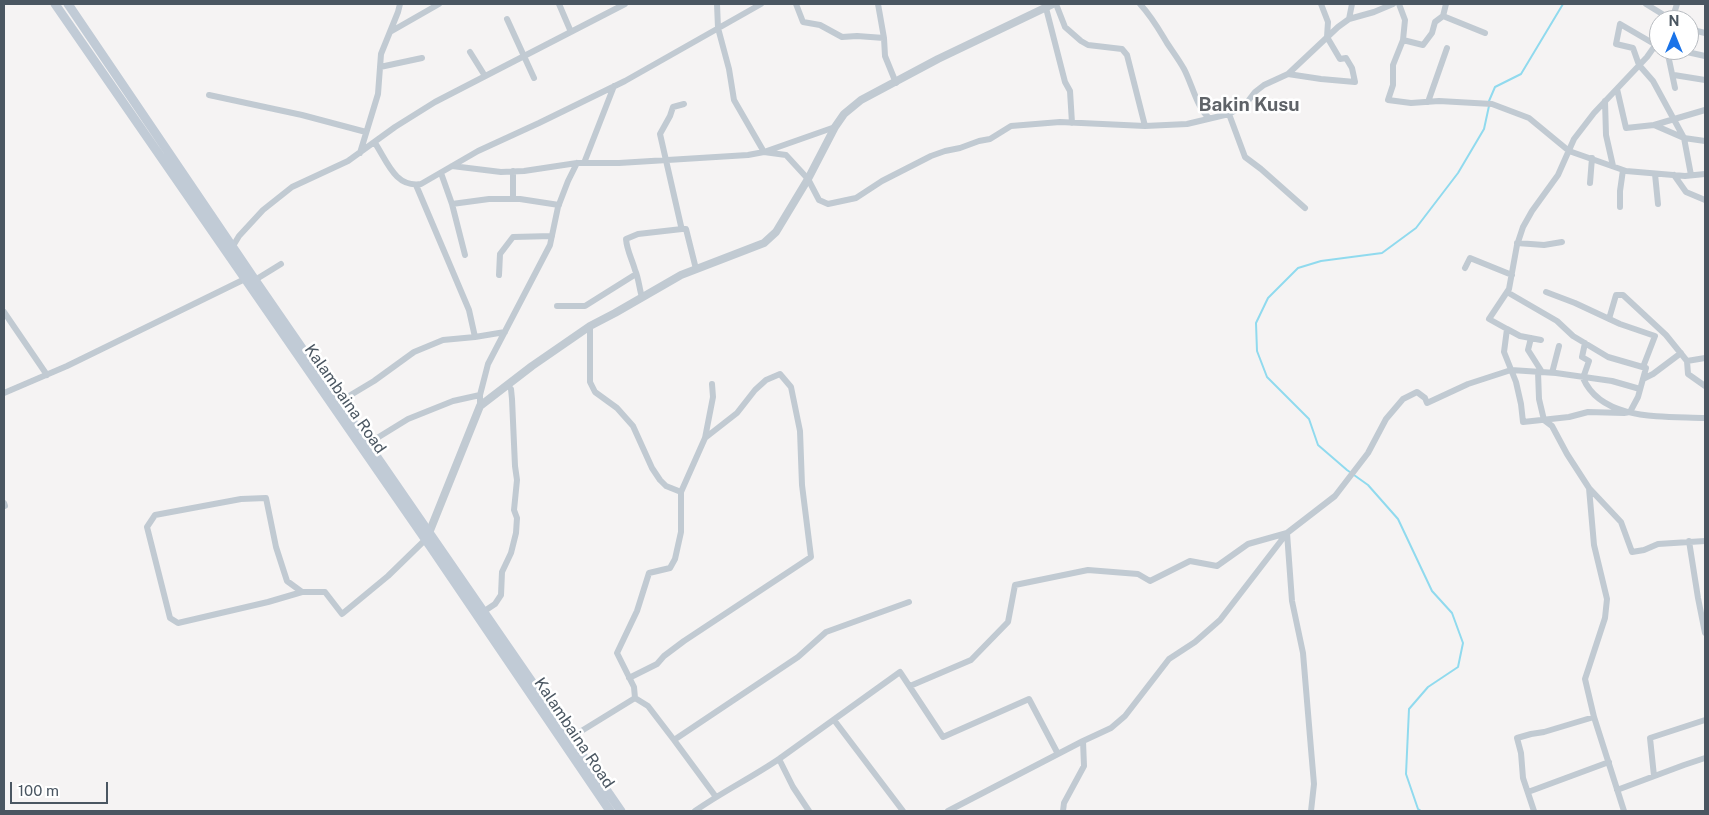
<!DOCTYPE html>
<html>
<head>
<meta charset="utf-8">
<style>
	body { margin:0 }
	#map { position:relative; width:1709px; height:815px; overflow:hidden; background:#f5f3f3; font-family:"Public Sans",sans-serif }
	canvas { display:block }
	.frame { position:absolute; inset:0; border:5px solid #4a5661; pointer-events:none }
	.north { position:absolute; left:1649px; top:10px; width:50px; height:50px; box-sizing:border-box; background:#fff; border:1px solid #b7bbc0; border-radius:50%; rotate:0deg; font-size:14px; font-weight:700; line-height:20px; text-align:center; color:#4a5661 }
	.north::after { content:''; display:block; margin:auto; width:18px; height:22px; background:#1a73e8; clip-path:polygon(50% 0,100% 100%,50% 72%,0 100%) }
	.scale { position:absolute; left:10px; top:782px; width:98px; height:22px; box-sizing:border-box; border:2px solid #4a5661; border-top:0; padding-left:6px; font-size:15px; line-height:18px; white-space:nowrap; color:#4a5661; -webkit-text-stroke:4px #fff; paint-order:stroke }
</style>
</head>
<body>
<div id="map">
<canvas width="1709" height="815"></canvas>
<div class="frame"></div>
<div class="north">N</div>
<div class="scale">100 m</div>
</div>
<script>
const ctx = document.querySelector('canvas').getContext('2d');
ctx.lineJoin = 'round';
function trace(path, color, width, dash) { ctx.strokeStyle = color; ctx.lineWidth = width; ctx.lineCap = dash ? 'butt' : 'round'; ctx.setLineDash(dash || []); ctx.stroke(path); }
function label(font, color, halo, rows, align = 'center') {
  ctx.font = font + ' "Public Sans",sans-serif'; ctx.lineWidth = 5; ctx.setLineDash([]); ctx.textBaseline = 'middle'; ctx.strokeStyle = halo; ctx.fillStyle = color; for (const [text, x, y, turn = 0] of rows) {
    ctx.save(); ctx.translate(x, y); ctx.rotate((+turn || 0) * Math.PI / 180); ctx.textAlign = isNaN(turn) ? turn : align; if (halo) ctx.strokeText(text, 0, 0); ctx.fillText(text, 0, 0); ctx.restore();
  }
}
const stream = new Path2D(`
	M1489,101L1495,87L1521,74L1563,4
	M1421,811L1418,809L1406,774L1409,709L1428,687L1458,667L1463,643L1452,613L1432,591L1398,519L1368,485L1347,470L1318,445L1309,419L1267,377L1257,351L1256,323L1268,298L1298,268L1321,261L1382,253L1416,228L1458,173L1484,129L1489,106`);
const minor = new Path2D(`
	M559,4L571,32
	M717,4L718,28L729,69L734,100L764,152L786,155L808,179L819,200L828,204L856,198L882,181L931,156L945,151L960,148L979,141L990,139L1011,126L1060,122L1145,126L1187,124L1229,114L1245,105L1255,92L1264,85L1288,74L1338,27L1349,19L1374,12L1393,4
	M796,4L803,22L820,25L842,37L857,36L884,38
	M878,4L884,38L885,56L896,83
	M1056,4L1065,27L1081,41L1088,45L1122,49L1127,55L1145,126
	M1140,4C1152,17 1158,28 1167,43C1173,52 1179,60 1184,69C1192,84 1197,108 1209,118
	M1399,4L1405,20L1403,40L1393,65V85L1388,100L1411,103L1439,101L1492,104L1529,118L1569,151L1626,171L1685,176L1705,174
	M1446,4L1443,16L1485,33
	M1646,4L1672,20L1677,4
	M1046,8L1065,82L1070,91L1072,123
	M507,19L534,78
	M1349,19L1352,4
	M1689,29L1705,33
	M390,32L439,4
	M1403,40L1423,45L1432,33L1435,22L1443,16
	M1656,45L1620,24L1616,44L1633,48L1639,65L1653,81L1684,138L1691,175
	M1667,50L1675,88
	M1678,50L1705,56
	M470,52L485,76
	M380,67L422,58
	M1288,74L1321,79L1355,82L1352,68L1346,58L1340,59L1327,37L1328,22L1321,4
	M1674,75L1705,80
	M1617,89L1626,128L1654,125L1684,138L1705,141
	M209,95L302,115L366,132
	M1605,101L1606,135L1613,166
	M1428,102L1447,48
	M684,104L673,107L670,116L660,134L681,226L682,229H686L696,269
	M1229,114L1245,157L1261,169L1305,208
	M1654,125L1705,110
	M375,143C387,161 395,188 421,184L478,151L539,123L625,81L761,4
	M360,153L378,94L381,54L398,12L400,4
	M584,163L614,86
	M452,166L501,172L524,171L577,163H619L748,155L764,152L835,127
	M513,171V199
	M441,173L452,204L489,199H520L559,205
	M1655,174L1658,204
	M1674,175L1686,192L1705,200
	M1590,183L1592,158
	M416,185L469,310L475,337
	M452,204L465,255
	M1620,207V191L1623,170
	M1517,243L1544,245L1562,242
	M233,246L239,236L263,210L292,187L348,161L395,127L435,102L625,4
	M1465,268L1470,258L1512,275
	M499,275L500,254L513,237L552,236
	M255,280L281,264
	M1507,292L1557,321L1573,336L1608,357L1646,368L1638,397L1630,412L1624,413L1588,412L1569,417L1523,422L1521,404L1516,382L1504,352L1507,329L1489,319L1509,289L1517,245L1523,227L1532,211L1558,175L1574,139L1594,113L1647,57L1659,40
	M1546,292L1575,303L1620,324L1655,336L1643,367
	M642,297C639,288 639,279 635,270C632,259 627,251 626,239L638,234L682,229
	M557,306H585L636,274
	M4,312L47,375
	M1609,319L1616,295H1623L1666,335L1687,361L1705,358
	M590,326V382L595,392L617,408L633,426L652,468L660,480L666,486L681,492
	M1507,329L1520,336L1541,340
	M1531,338L1528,350L1542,372
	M1585,343L1582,357L1589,361L1583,378C1602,422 1665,416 1705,418
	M1687,361L1688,374L1705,386
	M1538,372L1539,399L1544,420L1552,426L1567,454L1589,488L1621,522L1632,552L1644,550L1658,544L1705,541
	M1552,373L1559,346
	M1643,379L1653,374L1681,353
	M4,393L67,366L249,277
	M339,402L374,381L414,352L443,340L475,337L505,332
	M480,406V395L488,364L550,245L558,207L568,181L577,163
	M369,443L408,419L453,401L480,395
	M1589,488L1594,545L1607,599L1605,618L1585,679L1594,717L1624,811
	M4,503L5,506
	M1689,541L1698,598L1705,633
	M302,592L268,602L178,623L170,618L147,527L155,515L241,499L266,498L276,547L287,581L302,592H325L342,614L388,576L425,540
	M483,612L495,604L501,595L502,572L511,553L516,533L517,518L514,510L517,480L515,466L512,399L511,389L507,385
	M629,678L657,664L664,656L684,641L811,557L802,485L800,431L791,387L780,374L766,380L755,390L737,413L705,438
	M910,686L971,660L1008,622L1015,585L1088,570L1138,574L1150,581L1190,561L1217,566L1248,544L1287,533L1292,601L1303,653L1311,749L1314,784L1311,811
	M635,698L648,706L674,740
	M834,720L903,811
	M570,738L635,698L634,687L617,653L637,611L649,573L670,568L675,559L681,532V492L705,438L713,397L712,384
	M779,759L793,787L809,811
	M1654,776L1650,738L1705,720
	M1617,790L1684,765L1705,758
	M1528,792L1609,762
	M716,797L674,740L798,657L826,632L909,602
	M695,811C722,792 751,778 779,759L900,672L943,737L1029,699L1058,754
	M948,811L1083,741
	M1063,811L1064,803L1084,766L1083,741L1111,728L1125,716L1169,659L1195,642L1220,620L1287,533L1335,496L1368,453L1386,419L1403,399L1417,392L1425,398L1427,403L1468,384L1511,370L1556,373L1612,381L1640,389
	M1534,811L1523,778L1521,753L1517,738L1531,734L1544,732L1594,717`);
const tertiary = new Path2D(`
	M429,533L480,406L532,366L590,326L615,313L681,275L764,243L776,232L808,179L835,127L844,114L861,100L938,59L1053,4`);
const secondary = new Path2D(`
	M55,4L432,549L610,811
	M68,4L255,280L621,811`);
const streetNames = [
	["Kalambaina Road",345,399,55],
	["Kalambaina Road",574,733,56]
];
const quarterNames = [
	["Bakin Kusu",1249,105]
];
trace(stream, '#90daee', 2);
trace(minor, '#c1cad2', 6);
trace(tertiary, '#c1cad2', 8);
trace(secondary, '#c1cbd6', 9);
label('16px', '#4a5661', '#fff', streetNames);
label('bold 19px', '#5f6368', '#fff', quarterNames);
</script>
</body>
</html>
